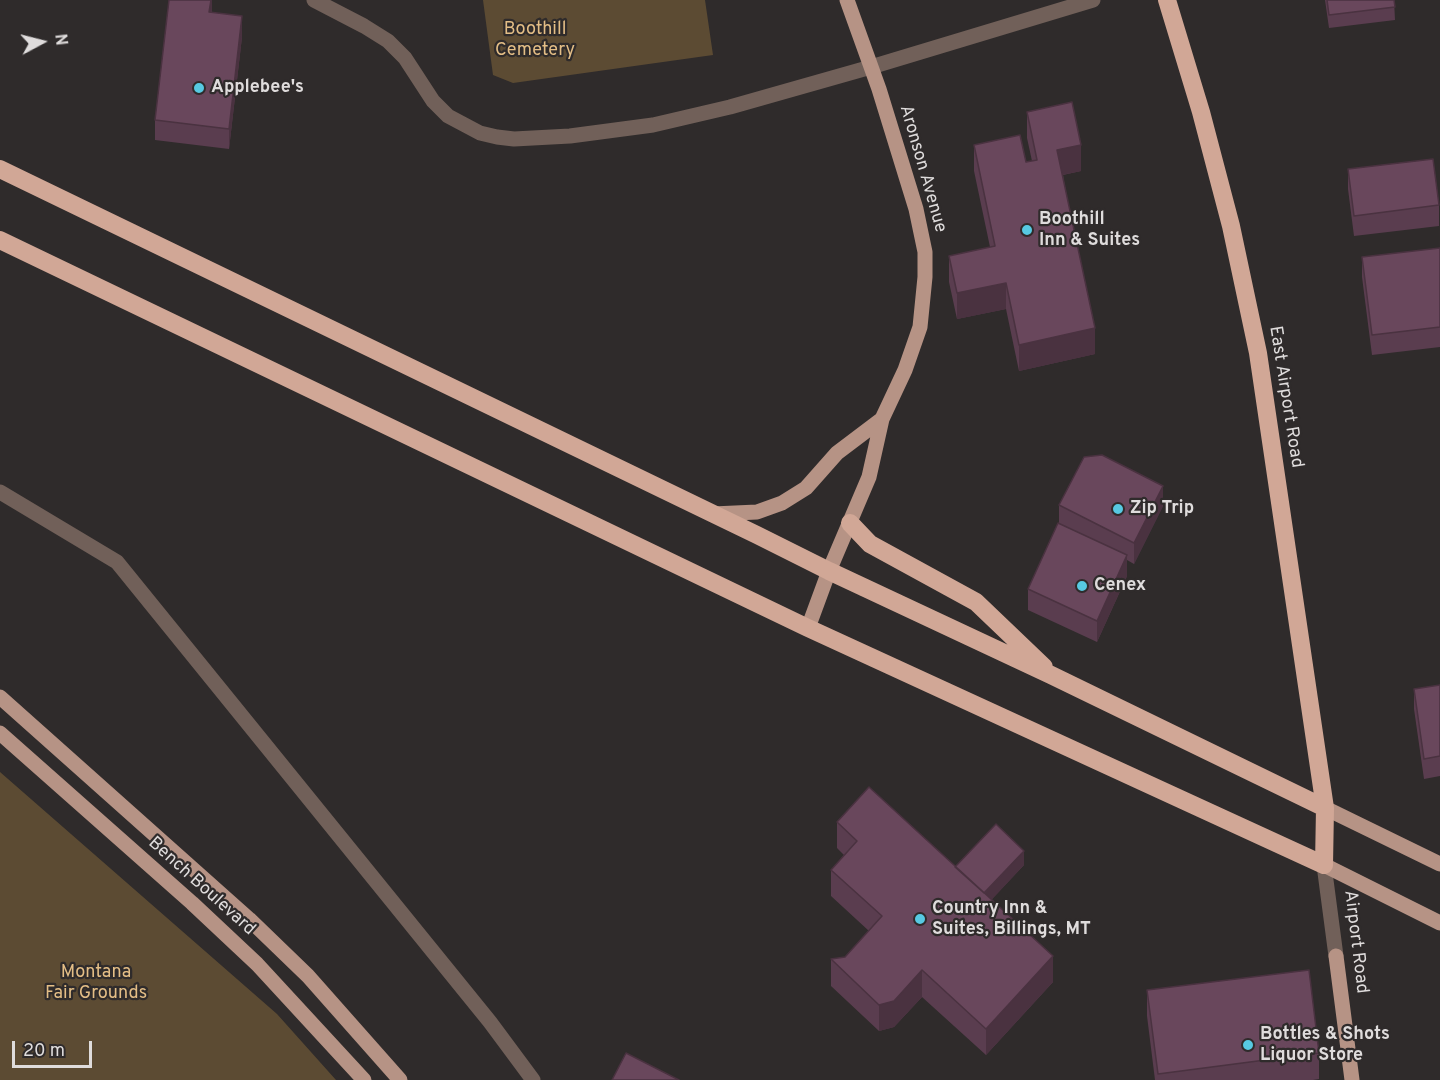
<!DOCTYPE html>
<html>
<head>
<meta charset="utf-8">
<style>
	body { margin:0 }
	#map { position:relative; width:1440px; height:1080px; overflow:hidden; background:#2f2b2b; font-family:Overpass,sans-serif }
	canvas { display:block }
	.north { position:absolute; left:12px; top:12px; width:60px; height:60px; -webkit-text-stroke:4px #2f2b2b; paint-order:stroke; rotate:83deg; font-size:16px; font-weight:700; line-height:24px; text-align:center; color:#dfdcdc }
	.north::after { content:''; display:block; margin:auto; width:21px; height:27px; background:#dfdcdc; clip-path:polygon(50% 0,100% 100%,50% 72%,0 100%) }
	.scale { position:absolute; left:12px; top:1041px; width:80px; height:27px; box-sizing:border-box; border:3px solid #dfdcdc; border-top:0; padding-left:8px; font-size:18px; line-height:21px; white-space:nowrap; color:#dfdcdc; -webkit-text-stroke:4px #2f2b2b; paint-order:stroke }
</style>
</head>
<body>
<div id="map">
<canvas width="1440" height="1080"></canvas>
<div class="north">N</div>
<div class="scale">20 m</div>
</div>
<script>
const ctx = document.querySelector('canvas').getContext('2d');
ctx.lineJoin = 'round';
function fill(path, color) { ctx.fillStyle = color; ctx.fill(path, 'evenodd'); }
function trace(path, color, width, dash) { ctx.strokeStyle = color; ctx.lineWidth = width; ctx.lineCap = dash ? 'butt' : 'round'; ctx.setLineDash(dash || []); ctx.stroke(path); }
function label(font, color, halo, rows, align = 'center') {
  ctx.font = font + ' Overpass,sans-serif'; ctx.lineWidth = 4.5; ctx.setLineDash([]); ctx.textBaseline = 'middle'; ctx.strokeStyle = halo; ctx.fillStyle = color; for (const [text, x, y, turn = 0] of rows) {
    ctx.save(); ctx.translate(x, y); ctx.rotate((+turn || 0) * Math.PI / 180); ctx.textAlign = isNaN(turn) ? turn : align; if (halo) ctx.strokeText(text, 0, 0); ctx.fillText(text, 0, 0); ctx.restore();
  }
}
const green = new Path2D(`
	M483,0H705L713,55L513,83L493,75Z
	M0,772L277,1014L336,1080H0Z`);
const minor = new Path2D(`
	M314,0L364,26L388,41L405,58L433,101L448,116L480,133L497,137L514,139L570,136L653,125L730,107L871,67L1093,0
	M0,492L117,562L490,1022L533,1080
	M1324,865L1336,956`);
const major = new Path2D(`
	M713,514L757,512L782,503L806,488L837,453L882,419
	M808,628L829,571L869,477L882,419L905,370L920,327L925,277V252L916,209L879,89L847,0
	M0,697L249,919L308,976L400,1080
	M0,733L192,903L257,964L364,1080
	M1325,808L1440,864
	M1324,865L1440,923
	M1336,956L1352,1080`);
const highway = new Path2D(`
	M0,169L757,535L829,571L1051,675L1325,808
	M0,240L808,628L1324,865L1325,808L1258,353L1231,226L1201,112L1167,0
	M850,523L870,544L976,602L1044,667`);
const wall = new Path2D(`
	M212,0V13L242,37L229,149L155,140V120Z
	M1325,0H1394L1395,20L1329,28Z
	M1027,112L1081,171L1063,175L1095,354L1019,371L1006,309L957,319L949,282V256L990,247L974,171V145L1026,162L1032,161L1027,138Z
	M1348,169L1439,205V226L1354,236L1348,189Z
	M1440,248V347L1372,355L1362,277V257Z
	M1059,505L1163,506L1134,564L1127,560V576L1097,642L1028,610V589L1059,524Z
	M1440,685V776L1424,779L1414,709V689Z
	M837,822L955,867L1024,865L991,900L1053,982L986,1055L922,997L894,1027L879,1031L831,986V959L845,957L869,931L831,896V870L844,855L837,848Z
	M1147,990L1319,1053V1079L1313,1080H1155L1147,1016Z`);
const shadedWall = new Path2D(`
	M211,0H212V10L209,33V12Z
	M242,16V37L229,149V129Z
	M1081,145V171L1057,176V150Z
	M1006,283V309L957,319V293Z
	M1095,328V354L1019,371V345Z
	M1163,486V506L1134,564V543Z
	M1127,555V576L1097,642V621Z
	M1024,851V865L983,909V895Z
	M1053,956V982L986,1055V1029Z
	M922,970V997L894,1027L879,1031V1005Z`);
const building = new Path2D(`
	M169,0H211L209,12L242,16L229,129L155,120Z
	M1327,0H1394L1395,7L1329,15Z
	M1072,102L1081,145L1057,150L1095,328L1019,345L1006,283L957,293L949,256L995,246L974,145L1020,135L1026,162L1037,160L1027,112Z
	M1433,159L1439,205L1354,216L1348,169Z
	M1440,248V327L1372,335L1362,257Z
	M1102,455L1163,486L1134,543L1059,505L1084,457Z
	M1058,523L1127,555L1097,621L1028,589Z
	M1440,685V756L1424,759L1414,689Z
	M869,787L1053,956L986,1029L922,970L894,1001L879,1005L831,959L845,957L882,916L831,870L857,841L837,822Z
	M996,824L1024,851L984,893L955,867Z
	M1309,970L1319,1053L1158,1074L1147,990Z
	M626,1053L679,1080H612Z`);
const markers = [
	[199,88,6,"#57c9e2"],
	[1027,230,6,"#57c9e2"],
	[1118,509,6,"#57c9e2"],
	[1082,586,6,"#57c9e2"],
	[920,919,6,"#57c9e2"],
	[1248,1045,6,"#57c9e2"]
];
const parkNames = [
	["Boothill",535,30],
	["Cemetery",535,51],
	["Montana",96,973],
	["Fair Grounds",96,994]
];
const poiNames = [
	["Applebee's",211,88],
	["Boothill",1039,220],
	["Inn & Suites",1039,241],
	["Zip Trip",1130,509],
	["Cenex",1094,586],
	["Country Inn &",932,909],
	["Suites, Billings, MT",932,930],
	["Bottles & Shots",1260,1035],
	["Liquor Store",1260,1056]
];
const streetNames = [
	["Aronson Avenue",922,169,74],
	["East Airport Road",1285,397,81],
	["Bench Boulevard",201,887,42],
	["Airport Road",1355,942,83]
];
fill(green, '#5c4b33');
trace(minor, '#716059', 15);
trace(major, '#b69385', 15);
trace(highway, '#d1a796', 18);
fill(wall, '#5a3d4f');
fill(shadedWall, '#4a3240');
fill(building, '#69475c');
trace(building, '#4a3240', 1.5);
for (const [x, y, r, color] of markers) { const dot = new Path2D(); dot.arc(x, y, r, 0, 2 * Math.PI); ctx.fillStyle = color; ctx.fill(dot); trace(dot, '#2f2b2b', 2); }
label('18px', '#e4be86', '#2f2b2b', parkNames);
label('bold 18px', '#dfdcdc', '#2f2b2b', poiNames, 'left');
label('18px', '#dfdcdc', '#2f2b2b', streetNames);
</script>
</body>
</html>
